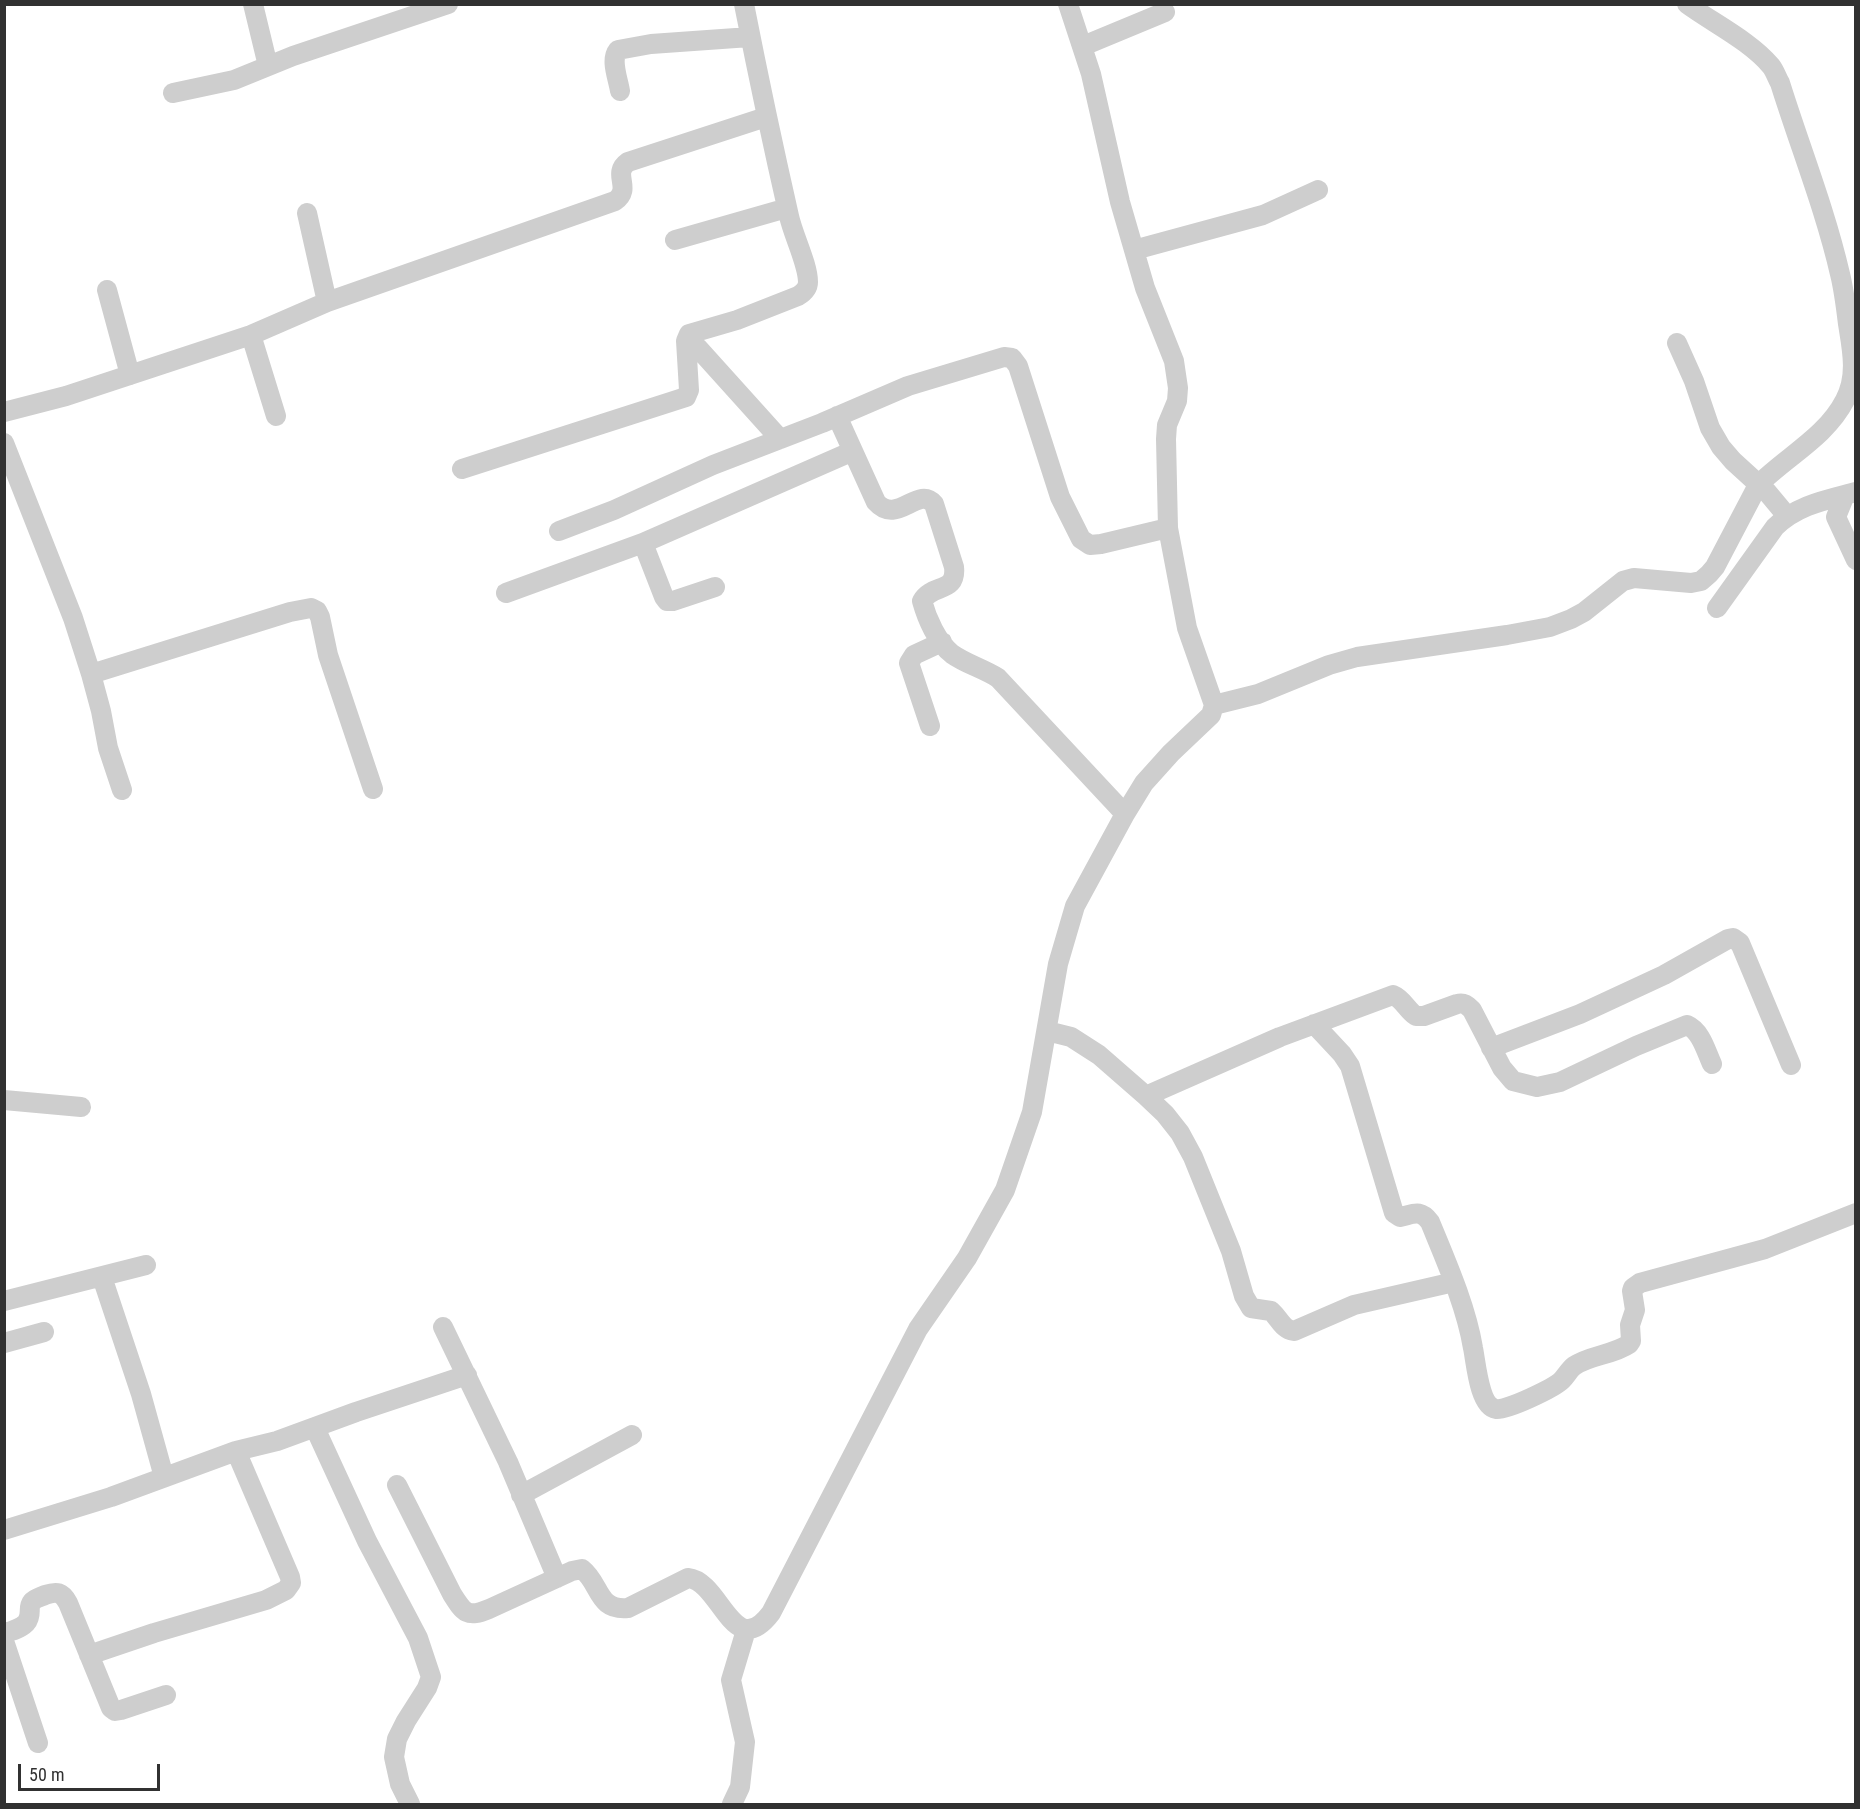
<!DOCTYPE html>
<html>
<head>
<meta charset="utf-8">
<style>
	body { margin:0 }
	#map { position:relative; width:1860px; height:1809px; overflow:hidden; background:#fff; font-family:"Roboto Condensed",sans-serif }
	canvas { display:block }
	.frame { position:absolute; inset:0; border:6px solid #313131; pointer-events:none }
	.scale { position:absolute; left:18px; top:1764px; width:142px; height:27px; box-sizing:border-box; border:3px solid #313131; border-top:0; padding-left:8px; font-size:18px; line-height:21px; white-space:nowrap; color:#313131; -webkit-text-stroke:4px #fff; paint-order:stroke }
</style>
</head>
<body>
<div id="map">
<canvas width="1860" height="1809"></canvas>
<div class="frame"></div>
<div class="scale">50 m</div>
</div>
<script>
const ctx = document.querySelector('canvas').getContext('2d');
ctx.lineJoin = 'round';
function trace(path, color, width, dash) { ctx.strokeStyle = color; ctx.lineWidth = width; ctx.lineCap = dash ? 'butt' : 'round'; ctx.setLineDash(dash || []); ctx.stroke(path); }
const minor = new Path2D(`
	M253,4L268,66
	M1083,46L1165,12
	M620,91C618,78 610,60 618,50L651,44L750,37
	M173,93L234,80L293,56L448,4
	M307,213L327,302
	M675,240L787,208
	M1134,250L1263,215L1318,190
	M107,290L130,375
	M251,335L276,416
	M686,341L698,348L780,439
	M1677,343L1694,381L1710,428L1721,447L1733,461L1767,492L1787,516
	M4,412L66,396L251,335L327,302L615,201C633,188 611,174 628,162L766,117
	M837,416L876,502C897,526 918,485 934,504L954,567C957,594 932,583 922,601C927,619 937,642 952,654C966,664 984,669 998,678L1125,814
	M4,443L73,618L91,674L101,711L108,748L122,790
	M462,469L686,397L689,390L686,341L689,334L737,320L798,296C803,293 808,289 808,282C808,264 793,235 789,216C773,146 758,75 744,4
	M1845,495L1836,517L1856,560
	M559,531L614,510L713,465L822,423L908,386L1004,357L1012,358L1018,366L1060,497L1081,539L1090,545L1101,544L1168,528L1166,439L1167,425L1177,401L1178,388L1174,361L1145,288L1120,202L1091,74L1068,4
	M643,543L664,597L667,601H673L715,587
	M506,593L643,543L853,451
	M1717,608L1775,527C1797,505 1826,500 1856,492
	M91,674L290,612L311,608L317,611L320,617L328,655L373,789
	M1214,705L1258,694L1329,665L1357,657L1507,635L1550,627L1571,619L1584,612L1623,581L1634,578L1691,583L1701,581L1709,574L1715,567L1758,485C1787,456 1826,437 1845,400C1858,376 1852,349 1848,324C1846,307 1844,290 1840,274C1825,209 1800,147 1780,83C1777,78 1775,71 1771,66C1750,41 1713,23 1687,4
	M930,726L909,663L914,655L942,642
	M1314,1024L1342,1054L1350,1066L1394,1213L1400,1217C1414,1214 1420,1209 1430,1222C1446,1261 1466,1306 1473,1348C1476,1362 1479,1406 1496,1409C1506,1411 1554,1388 1562,1380C1566,1376 1569,1370 1574,1366C1590,1355 1613,1355 1629,1344L1631,1341L1630,1325L1635,1310L1632,1291L1633,1288L1640,1283L1765,1249L1856,1213
	M1047,1031L1071,1037L1099,1055L1146,1096L1165,1114L1180,1133L1193,1157L1231,1251L1244,1296L1251,1308L1271,1311C1280,1319 1282,1329 1294,1331L1354,1305L1454,1282
	M1491,1048L1580,1014L1664,975L1728,939L1733,938L1740,943L1791,1065
	M1146,1096L1280,1037L1393,995C1403,999 1407,1010 1416,1016H1424L1457,1004C1464,1002 1467,1005 1472,1010L1502,1068L1513,1081L1537,1087L1560,1082L1636,1046L1687,1025C1701,1031 1706,1051 1712,1064
	M4,1100L81,1107
	M102,1277L141,1394L164,1477
	M4,1301L146,1265
	M443,1327L508,1462L557,1578
	M4,1343L44,1332
	M315,1428L367,1541L418,1638L431,1677L427,1688L406,1721L397,1739L394,1757L400,1784L410,1804
	M397,1485L452,1594C464,1613 467,1618 489,1609L572,1571L582,1569C601,1584 597,1611 628,1608L688,1578C721,1581 733,1663 771,1613L918,1329L967,1258L1005,1190L1032,1112L1058,964L1075,906L1125,814L1144,783L1171,753L1211,715L1214,705L1187,628L1168,528
	M521,1495L632,1435
	M4,1530L111,1497L236,1451L277,1441L356,1412L467,1375
	M4,1633C12,1631 20,1629 26,1623C33,1615 27,1608 32,1602C35,1598 41,1597 45,1595C57,1591 62,1592 68,1603L111,1708L115,1711L121,1710L166,1695
	M4,1641L38,1743
	M89,1655L154,1633L266,1600L286,1590L291,1583L290,1577L236,1451
	M732,1804L740,1787L745,1742L731,1680L746,1630`);
trace(minor, '#cecece', 20);
</script>
</body>
</html>
